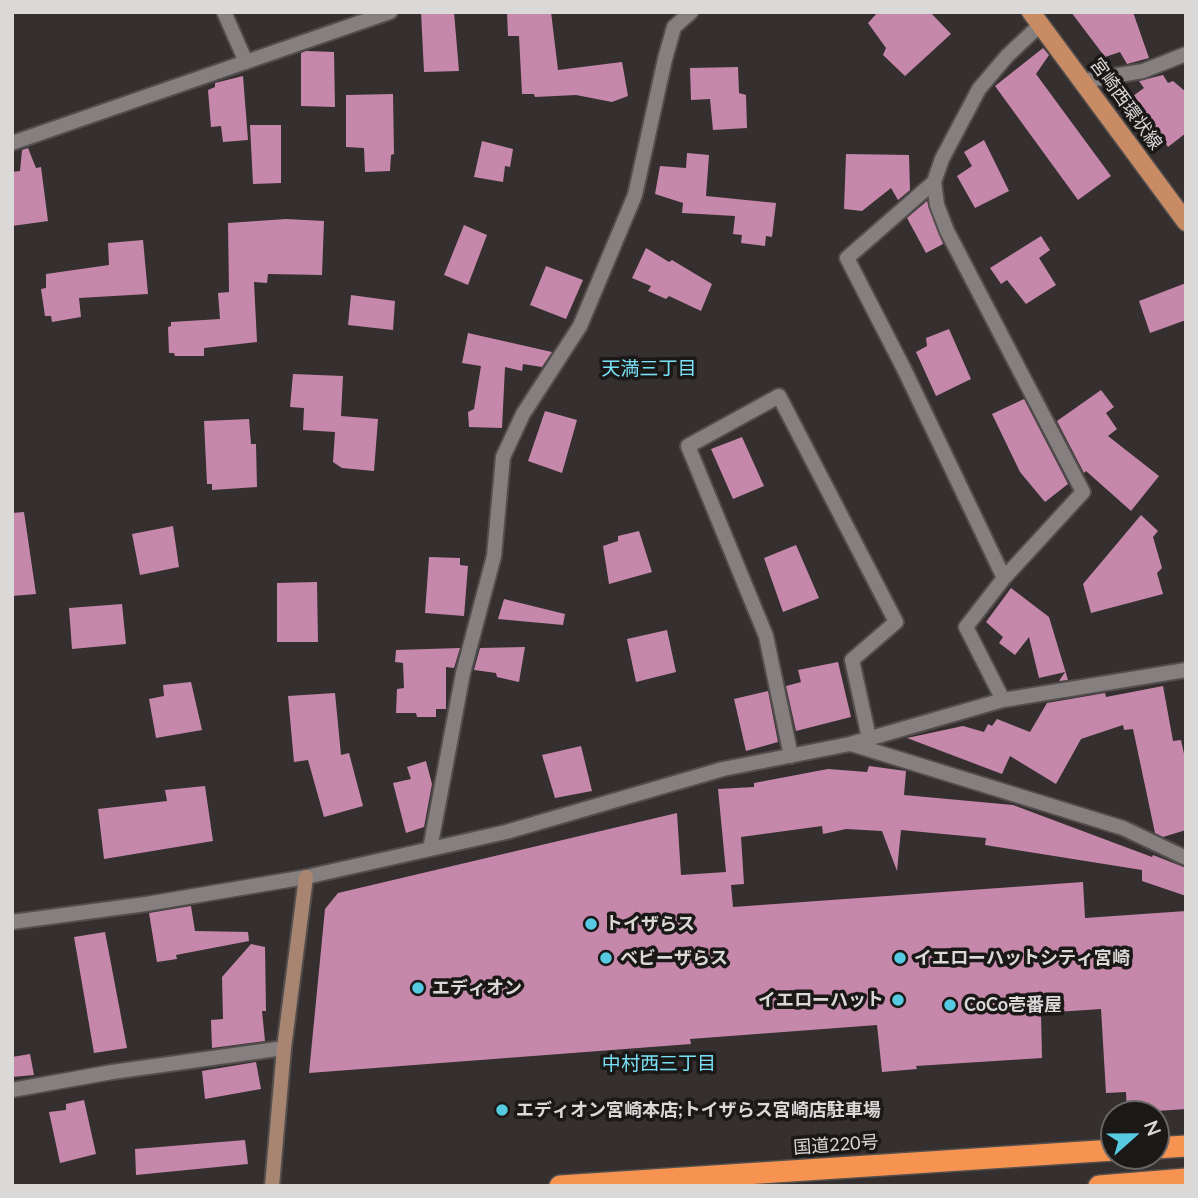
<!DOCTYPE html>
<html>
<head>
<meta charset="utf-8">
<style>
	body { margin:0 }
	#map { position:relative; width:1198px; height:1198px; overflow:hidden; background:#352f2f; font-family:Lato,sans-serif }
	canvas { display:block }
	.frame { position:absolute; inset:0; border:14px solid #dbd8d8; pointer-events:none }
	.north { position:absolute; left:1100px; top:1100px; width:70px; height:70px; box-sizing:border-box; background:#1b1818; border:2px solid #686565; border-radius:50%; rotate:69deg; font-size:19px; font-weight:700; line-height:28px; text-align:center; color:#dbd8d8 }
	.north::after { content:''; display:block; margin:auto; width:24px; height:32px; background:#55cae0; clip-path:polygon(50% 0,100% 100%,50% 72%,0 100%) }
</style>
</head>
<body>
<div id="map">
<canvas width="1198" height="1198"></canvas>
<div class="frame"></div>
<div class="north">N</div>
</div>
<script>
const ctx = document.querySelector('canvas').getContext('2d');
ctx.lineJoin = 'round';
function fill(path, color) { ctx.fillStyle = color; ctx.fill(path, 'evenodd'); }
function trace(path, color, width, dash) { ctx.strokeStyle = color; ctx.lineWidth = width; ctx.lineCap = dash ? 'butt' : 'round'; ctx.setLineDash(dash || []); ctx.stroke(path); }
function label(font, color, halo, rows, align = 'center') {
  ctx.font = font + ' Lato,"Noto Sans JP",sans-serif'; ctx.lineWidth = 7; ctx.setLineDash([]); ctx.textBaseline = 'middle'; ctx.strokeStyle = halo; ctx.fillStyle = color; for (const [text, x, y, turn = 0] of rows) {
    ctx.save(); ctx.translate(x, y); ctx.rotate((+turn || 0) * Math.PI / 180); ctx.textAlign = isNaN(turn) ? turn : align; if (halo) ctx.strokeText(text, 0, 0); ctx.fillText(text, 0, 0); ctx.restore();
  }
}
const building = new Path2D(`
	M421,12H454L459,71L424,72Z
	M507,12H551L558,70L622,62L628,96L612,102L576,95L535,97L534,94H522L519,36H508Z
	M878,12H930L951,34L905,76L883,55L886,48L868,23Z
	M1071,12H1133L1149,58L1127,64L1120,52L1105,57Z
	M1043,48L1049,55L1036,74L1111,176L1078,200L995,86Z
	M306,51L334,52L335,107L301,106V53Z
	M738,67L739,93L746,95L747,128L713,130L710,99L691,100L690,68Z
	M1163,75L1168,83L1173,81L1186,92V133L1168,147L1133,96L1144,88L1139,81Z
	M243,76L248,140L223,142L221,126L211,127L208,90L215,87V83Z
	M393,94L394,154L391,155L390,171L365,172L364,148L346,147V95Z
	M250,125H281V183L253,184Z
	M984,140L1009,191L975,208L957,176L972,166L964,152Z
	M482,141L513,149L510,167L505,166L503,182L474,177Z
	M28,148L36,168L41,167L48,221L12,226V172L20,171L22,150Z
	M687,153L709,155L706,196L776,203L772,237L766,236L765,246L741,243L742,235L733,234L735,216L682,213L683,203L655,194L660,166L686,168Z
	M846,154L909,155L910,190L898,200L891,188L862,211L844,209Z
	M927,201L943,244L926,253L907,218Z
	M286,219L324,221L322,275L268,274L267,283L254,282L257,342L204,348V356H175L174,353H169L168,327L171,326V322L220,319L218,293L229,292L228,223Z
	M464,225L487,235L468,285L444,275Z
	M1041,236L1050,250L1039,258L1056,285L1026,304L1007,280L1001,284L990,268Z
	M143,240L148,294L79,298L81,317L52,322L51,316H45L41,289L46,288V274L109,265L108,243Z
	M646,248L669,262L672,260L712,284L701,311L669,296L666,299L648,291L651,286L632,278Z
	M546,266L583,280L566,319L530,305Z
	M1186,283V320L1150,333L1139,301Z
	M351,295L395,301L393,330L348,325Z
	M949,329L971,379L936,396L916,352L927,346L926,338Z
	M468,333L552,352L542,367L523,364L522,371L505,367L502,428L469,427L468,412L474,409L481,366L462,363Z
	M293,374L343,376L341,416L378,419L374,471L342,468L333,462L335,432L303,430L304,408L290,407Z
	M1101,390L1114,407L1106,413L1117,429L1108,436L1159,476L1131,511L1086,471L1084,473L1057,421Z
	M1024,399L1068,484L1045,502L1020,472L992,414Z
	M545,411L577,420L562,473L528,461Z
	M249,419L251,444H256L257,487L212,490V484H207L204,421Z
	M742,437L764,486L733,499L711,449Z
	M24,512L36,594L12,596V513Z
	M1141,515L1158,531L1153,537L1162,568L1157,573L1163,594L1091,613L1083,584Z
	M173,526L179,567L140,575L132,534Z
	M639,531L652,572L609,584L603,546L618,541V536Z
	M796,545L819,598L783,612L764,558Z
	M429,557L460,558V565L468,566L464,616L425,613Z
	M317,582L318,642H277V583Z
	M1011,588L1049,617L1068,680L1059,681L1065,672L1039,678L1029,637L1015,655L999,643L1003,637L986,622Z
	M504,599L565,614L563,625L498,619Z
	M122,604L126,644L72,649L69,608Z
	M667,630L676,672L636,682L627,639Z
	M525,647L519,682L497,677L496,673L474,670L480,648Z
	M460,648L454,668L446,667V709H436V717H417L416,713H396L397,689L404,688L403,663L395,662L396,650Z
	M838,662L851,717L796,731L786,686L801,682L798,670Z
	M191,682L202,730L156,738L149,699L164,696L163,685Z
	M1163,686L1173,741L1181,740L1186,763V830L1163,837L1155,833L1133,729L1124,730L1123,725L1081,739L1056,784L1010,756L1002,774L907,738L963,726L984,732L988,724L992,726L997,719L1030,732L1047,703L1105,693L1106,697Z
	M768,691L778,742L746,751L734,699Z
	M335,693L341,755L349,753L363,806L324,817L308,760L294,762L288,696Z
	M581,746L592,791L555,798L542,755Z
	M426,761L432,784L424,827L406,833L393,783L411,779L407,767Z
	M869,766L906,771L904,795L1013,805L1152,857L1153,855L1186,868V896L1142,881V870L985,845L986,838L901,830L897,871L882,831L846,829L823,834L822,826L741,837L744,884L731,885L733,907L1083,882L1085,918L1186,911V1109L1127,1113L1126,1092L1106,1093L1101,1009L1041,1013L1042,1058L916,1066L917,1069L882,1072L877,1025L690,1039L691,1044L309,1073L325,909L338,893L677,813L681,875L726,872L718,789L754,787V783L828,769L867,772Z
	M205,786L213,841L104,859L98,809L167,801L165,790Z
	M191,906L195,931L248,932L249,941L176,955L177,959L157,962L149,913Z
	M105,932L127,1048L94,1053L74,937Z
	M251,944L265,947L266,1011H262L265,1041L212,1048L211,1020L223,1019L222,977Z
	M30,1054L34,1075L12,1077V1057Z
	M256,1062L261,1089L205,1099L202,1071Z
	M84,1100L96,1154L60,1163L49,1112L66,1110V1104Z
	M245,1140L248,1164L136,1175L135,1149Z`);
const street = new Path2D(`
	M224,12L246,62
	M1083,81L1143,71L1186,54
	M12,143L390,12
	M934,182L937,205L947,231L1083,492L1004,578L966,627L1003,700
	M1004,578L904,369L847,258L934,182L942,159L979,89L1007,56L1041,24
	M851,744L1123,828L1186,858
	M791,756L766,636L688,446L779,396L896,622L852,660L869,738
	M430,849L463,673L494,556L503,457L523,414L580,326L635,195L665,59L674,27L691,12
	M12,922L146,904L306,877L506,832L723,769L850,744L1003,700L1186,670
	M12,1090L112,1072L284,1048`);
const secondary = new Path2D(`
	M272,1186L284,1048L306,877`);
const primary = new Path2D(`
	M1031,12L1186,222`);
const highway = new Path2D(`
	M1156,1148L1186,1146
	M560,1186L1114,1150
	M1099,1186L1186,1179`);
const markers = [
	[591,924,7,"#55cae0"],
	[606,958,7,"#55cae0"],
	[900,958,7,"#55cae0"],
	[418,988,7,"#55cae0"],
	[898,1000,7,"#55cae0"],
	[950,1005,7,"#55cae0"],
	[502,1110,7,"#55cae0"]
];
const streetNames = [
	["宮崎西環状線",1126,104,54],
	["国道220号",836,1145,-4]
];
const poiNames = [
	["トイザらス",605,924],
	["ベビーザらス",620,958],
	["イエローハットシティ宮崎",914,958],
	["エディオン",432,988],
	["イエローハット",884,1000,"right"],
	["CoCo壱番屋",964,1005],
	["エディオン宮崎本店;トイザらス宮崎店駐車場",516,1110]
];
const neighbourhoodNames = [
	["天満三丁目",649,369],
	["中村西三丁目",659,1064]
];
fill(building, '#c688aa');
trace(street, '#524e4d', 18);
trace(secondary, '#524e4d', 18);
trace(primary, '#524e4d', 21);
trace(highway, '#524e4d', 24);
trace(street, '#867f7f', 14);
trace(secondary, '#a88571', 14);
trace(primary, '#c98b63', 18);
trace(highway, '#f69351', 21);
for (const [x, y, r, color] of markers) { const dot = new Path2D(); dot.arc(x, y, r, 0, 2 * Math.PI); ctx.fillStyle = color; ctx.fill(dot); trace(dot, '#1b1818', 2.5); }
label('18px', '#dbd8d8', '#1b1818', streetNames);
label('bold 18px', '#dbd8d8', '#1b1818', poiNames, 'left');
label('19px', '#79e0f5', '#1b1818', neighbourhoodNames);
</script>
</body>
</html>
